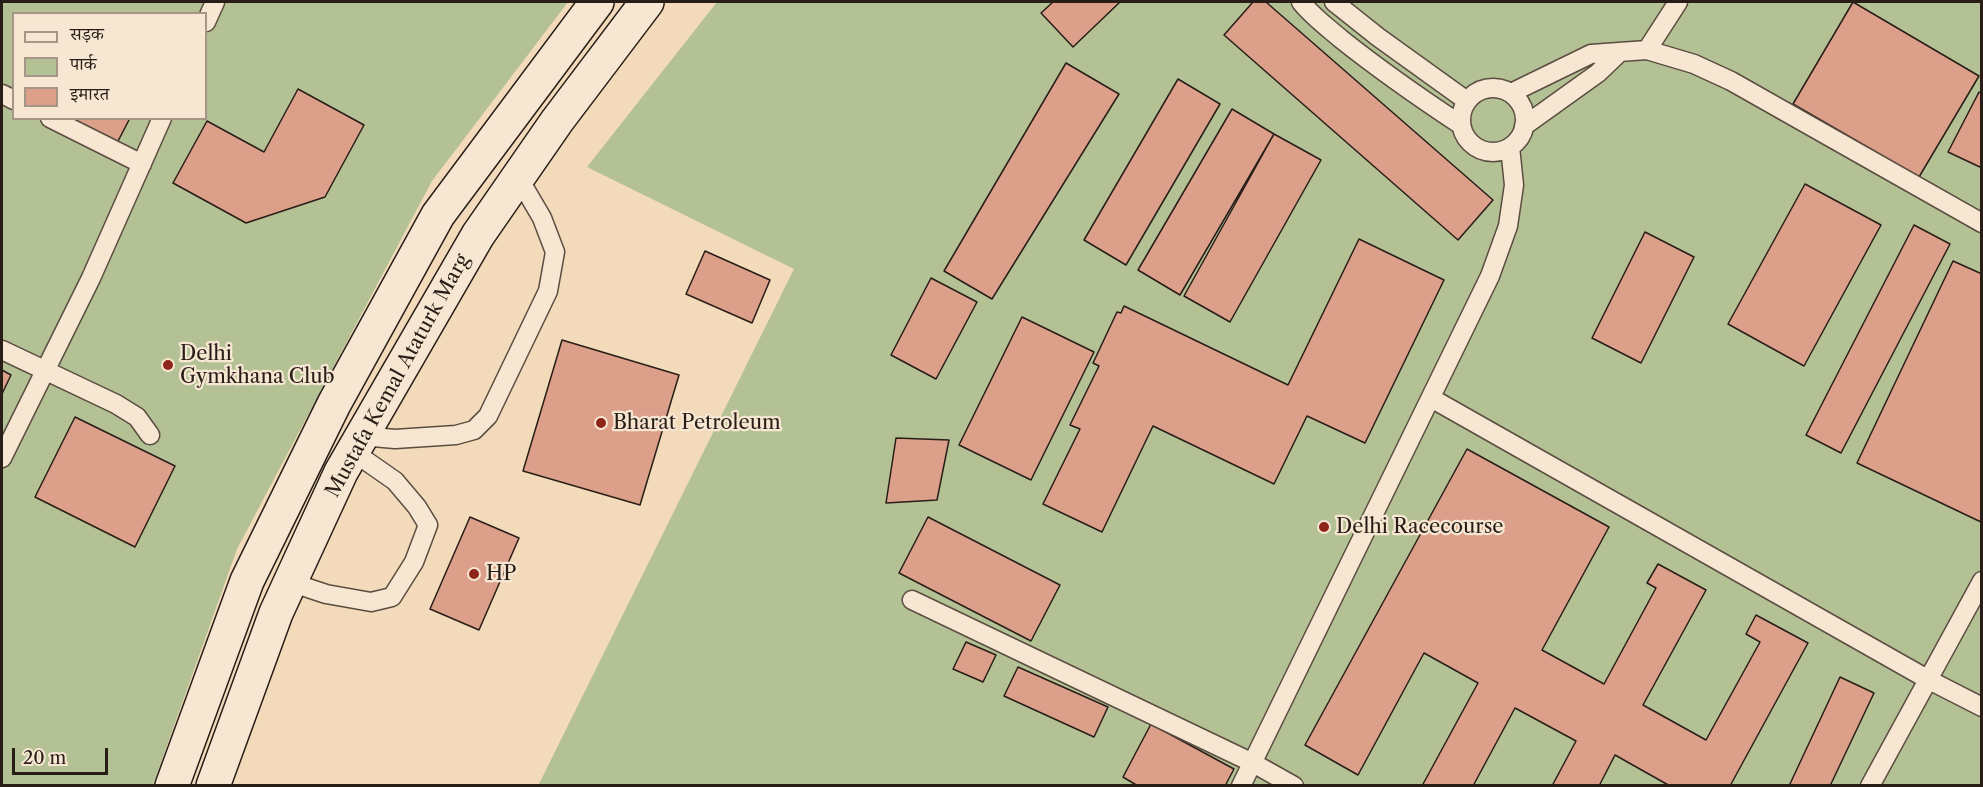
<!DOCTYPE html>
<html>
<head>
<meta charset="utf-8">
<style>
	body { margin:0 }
	#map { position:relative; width:1983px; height:787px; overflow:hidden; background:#f2daba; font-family:"Libre Caslon Text","Noto Serif Devanagari",serif }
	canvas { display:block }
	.frame { position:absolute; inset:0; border:3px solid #281e17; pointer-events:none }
	.legend { position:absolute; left:12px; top:12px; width:195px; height:108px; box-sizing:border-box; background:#f7e7d2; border:2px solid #a49787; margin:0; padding:8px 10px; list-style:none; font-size:18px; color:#281e17 }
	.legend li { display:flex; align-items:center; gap:12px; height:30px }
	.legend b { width:30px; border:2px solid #a49787 }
	.scale { position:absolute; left:12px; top:748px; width:96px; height:27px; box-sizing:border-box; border:3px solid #281e17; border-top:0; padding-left:8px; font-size:18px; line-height:21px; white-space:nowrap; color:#281e17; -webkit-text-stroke:4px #f7e7d2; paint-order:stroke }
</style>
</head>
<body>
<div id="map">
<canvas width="1983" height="787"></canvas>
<div class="frame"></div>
<ul class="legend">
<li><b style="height:8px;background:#f7e7d2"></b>सड़क</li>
<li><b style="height:16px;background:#b4c195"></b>पार्क</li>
<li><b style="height:16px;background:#dc9f8a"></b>इमारत</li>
</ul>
<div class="scale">20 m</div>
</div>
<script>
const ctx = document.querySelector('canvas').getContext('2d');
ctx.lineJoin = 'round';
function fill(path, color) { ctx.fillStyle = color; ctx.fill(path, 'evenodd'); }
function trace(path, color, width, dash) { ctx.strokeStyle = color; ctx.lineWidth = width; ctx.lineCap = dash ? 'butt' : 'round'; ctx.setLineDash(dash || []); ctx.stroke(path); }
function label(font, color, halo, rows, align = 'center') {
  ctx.font = font + ' "Libre Caslon Text",serif'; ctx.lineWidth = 4.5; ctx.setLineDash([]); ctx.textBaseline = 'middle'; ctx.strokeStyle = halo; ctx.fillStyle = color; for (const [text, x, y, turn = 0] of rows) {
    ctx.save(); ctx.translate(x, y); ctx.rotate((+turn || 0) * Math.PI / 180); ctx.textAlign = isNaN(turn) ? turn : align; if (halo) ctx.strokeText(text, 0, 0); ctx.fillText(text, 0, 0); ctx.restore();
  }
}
const green = new Path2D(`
	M2,2H568L432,181L237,549L153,785L2,786ZM14,14H206V118H14Z
	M717,2H1981V785L538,786L794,269L587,167Z`);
const building = new Path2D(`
	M1053,2H1120L1073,47L1041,13Z
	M1253,2H1266L1493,200L1458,240L1224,35Z
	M1853,2L1979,76L1919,177L1793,104Z
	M1066,63L1119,94L992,299L944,271Z
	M1178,79L1220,104L1126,265L1084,240Z
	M298,89L364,125L325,197L246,223L173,183L207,121L264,152Z
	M1979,92L1982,94V168L1948,152Z
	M1232,109L1274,134L1180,295L1138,270Z
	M67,118H130L116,145Z
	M1274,134L1321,160L1230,322L1184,296Z
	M1805,184L1881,225L1804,366L1728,324Z
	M1914,225L1950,244L1841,453L1806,435Z
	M1645,232L1694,257L1641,363L1592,338Z
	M1359,239L1444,280L1365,443L1307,416L1274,484L1153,426L1102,532L1043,504L1080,429L1070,425L1099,366L1093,363L1117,312L1121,313L1124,306L1288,385Z
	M705,251L770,280L752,323L686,294Z
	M1953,261L1982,274L1981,522L1857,463Z
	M931,278L977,302L936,379L891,355Z
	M1022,317L1094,352L1031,480L959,445Z
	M562,340L679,375L640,505L523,471Z
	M2,370L11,375L2,394Z
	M75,417L175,466L135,547L35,497Z
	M896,438L949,440L937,500L886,503Z
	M1467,449L1609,527L1542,650L1604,684L1656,588L1647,583L1658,564L1706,590L1643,705L1706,740L1760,642L1746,634L1756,615L1808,643L1730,786H1670L1615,755L1599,786H1552L1576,741L1515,708L1473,786H1422L1478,683L1424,653L1358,775L1305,745Z
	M470,517L519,538L479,630L430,609Z
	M928,517L1060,585L1031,641L899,573Z
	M966,642L996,655L983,682L953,669Z
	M1018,667L1108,707L1094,737L1004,696Z
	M1840,677L1874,693L1830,786H1789Z
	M1151,724L1234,769L1225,786H1138L1123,777Z`);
const lane = new Path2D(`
	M1301,2C1312,16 1327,27 1341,39C1380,70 1420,98 1461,125
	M1334,2L1378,37L1467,101
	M206,22L215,2
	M1647,50L1678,2
	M1461 120a32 32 0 1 1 64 0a32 32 0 1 1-64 0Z
	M1511,93L1591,54L1647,50L1694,64L1731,81L1982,223
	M2,94L14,100
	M50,118L142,164
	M1524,126L1598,73L1620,52
	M2,350L116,404L137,417L150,435
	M1431,398L1929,680L1982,707
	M361,436L395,439L456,435L474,430L488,416L548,291L555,252L542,218L518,177
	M2,458L91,278L162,118
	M290,582L326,594L371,602L392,597L414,562L428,525L417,507L395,481L352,451
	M912,600L1253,763L1294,786
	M1241,786L1490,276L1508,226L1514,185L1510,147
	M1870,786L1982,581`);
const secondary = new Path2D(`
	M172,786L247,581L334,404L438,215L597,2
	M213,786L276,613L341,472L478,235L557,121L647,2`);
const markers = [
	[168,365,6,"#8f2418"],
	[601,423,6,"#8f2418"],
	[1324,527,6,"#8f2418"],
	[474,574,6,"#8f2418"]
];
const poiNames = [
	["Delhi",180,354],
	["Gymkhana Club",180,377],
	["Bharat Petroleum",613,423],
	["Delhi Racecourse",1336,527],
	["HP",486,574]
];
const streetNames = [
	["Mustafa Kemal Ataturk Marg",398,376,-61]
];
fill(green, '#b4c195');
fill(building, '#dc9f8a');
trace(building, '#281e17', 1.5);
trace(lane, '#5a4d40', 21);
trace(secondary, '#281e17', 36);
trace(lane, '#f7e7d2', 18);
trace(secondary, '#f7e7d2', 33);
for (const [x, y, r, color] of markers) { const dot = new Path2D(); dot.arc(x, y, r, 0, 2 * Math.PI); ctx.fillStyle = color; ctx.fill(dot); trace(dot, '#f7e7d2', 2); }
label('20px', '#281e17', '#f7e7d2', poiNames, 'left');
label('20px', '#281e17', '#f7e7d2', streetNames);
</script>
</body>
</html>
